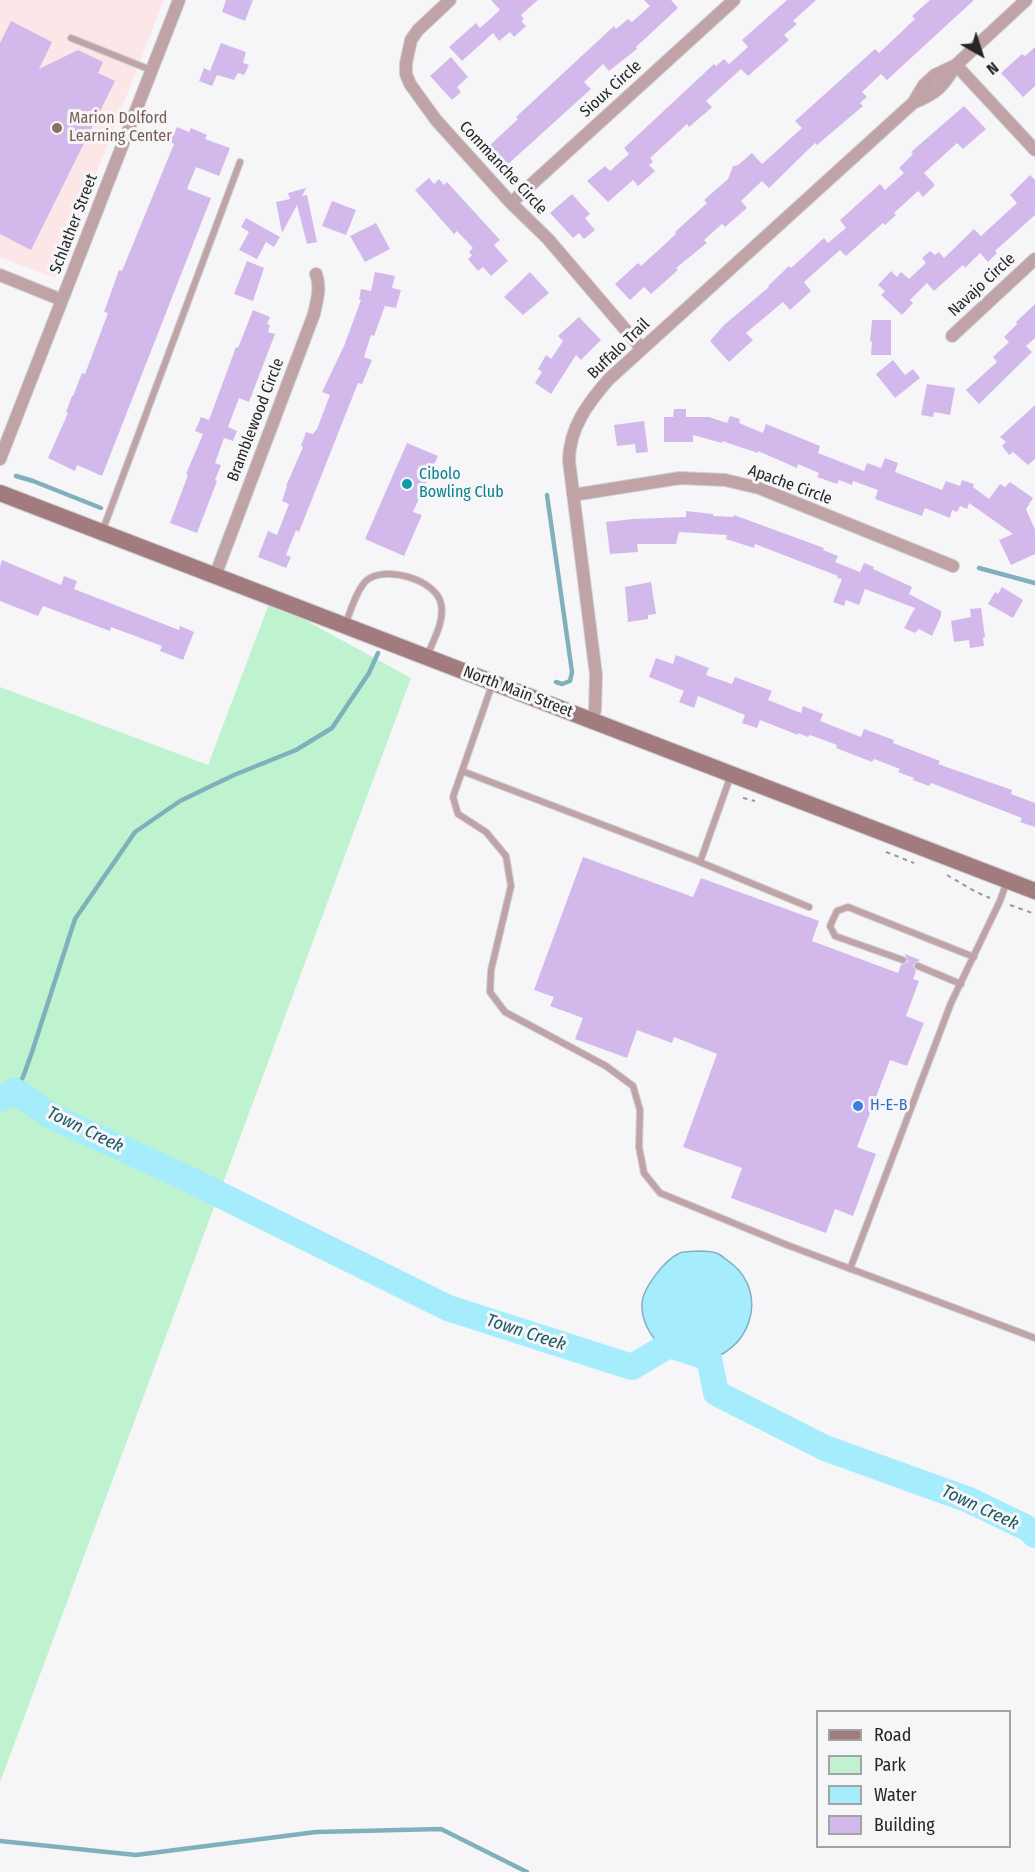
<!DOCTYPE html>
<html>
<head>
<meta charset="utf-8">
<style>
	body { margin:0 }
	#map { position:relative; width:1035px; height:1872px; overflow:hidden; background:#f6f6f9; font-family:"Fira Sans Condensed",sans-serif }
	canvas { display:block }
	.legend { position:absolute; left:816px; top:1710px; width:195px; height:138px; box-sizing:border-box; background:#f6f6f9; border:2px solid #a2a3a5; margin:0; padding:8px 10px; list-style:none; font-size:18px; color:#252627 }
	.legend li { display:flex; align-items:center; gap:12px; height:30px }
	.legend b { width:30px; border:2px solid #a2a3a5 }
	.north { position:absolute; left:951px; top:24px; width:60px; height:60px; -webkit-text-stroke:4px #f6f6f9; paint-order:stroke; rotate:141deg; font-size:16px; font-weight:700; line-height:24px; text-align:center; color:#252627 }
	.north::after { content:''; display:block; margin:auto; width:21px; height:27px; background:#252627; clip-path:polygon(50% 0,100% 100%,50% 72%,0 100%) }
</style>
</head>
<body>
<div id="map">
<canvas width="1035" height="1872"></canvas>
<ul class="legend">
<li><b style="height:8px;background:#a27b7f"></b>Road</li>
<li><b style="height:16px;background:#bff2ce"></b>Park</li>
<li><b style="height:16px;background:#a5ecfc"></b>Water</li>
<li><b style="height:16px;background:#d3b9eb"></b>Building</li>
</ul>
<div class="north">N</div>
</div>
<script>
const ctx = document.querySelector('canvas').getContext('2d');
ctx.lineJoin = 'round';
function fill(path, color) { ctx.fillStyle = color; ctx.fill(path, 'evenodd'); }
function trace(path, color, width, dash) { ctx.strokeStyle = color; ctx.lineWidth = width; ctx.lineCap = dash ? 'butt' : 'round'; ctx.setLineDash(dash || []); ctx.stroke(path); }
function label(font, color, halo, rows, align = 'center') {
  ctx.font = font + ' "Fira Sans Condensed",sans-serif'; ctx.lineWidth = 6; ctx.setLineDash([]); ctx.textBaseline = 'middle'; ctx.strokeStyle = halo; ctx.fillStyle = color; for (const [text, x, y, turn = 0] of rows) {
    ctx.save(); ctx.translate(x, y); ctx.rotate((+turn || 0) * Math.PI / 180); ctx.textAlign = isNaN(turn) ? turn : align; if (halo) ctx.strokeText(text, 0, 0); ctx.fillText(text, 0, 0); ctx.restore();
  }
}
const education = new Path2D(`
	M0,0H164L55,278L0,257Z`);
const green = new Path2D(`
	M270,601L411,678L0,1782V687L208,765Z`);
const water = new Path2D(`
	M698,1251C703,1251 711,1251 716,1253C721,1254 726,1260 731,1263C771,1294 749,1356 700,1361C670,1364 640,1332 642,1303C643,1288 665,1259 680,1253C685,1251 692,1252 698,1251Z`);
const stream = new Path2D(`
	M16,476L33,481L101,508
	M547,495L572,672L570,681L562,684L556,682
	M979,568L1035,583
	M15,1091L23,1077L32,1052L75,919L135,832L180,801L234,775L296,750L332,728L369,673L378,653
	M0,1841L136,1855L316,1832L441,1829L527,1872`);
const river = new Path2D(`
	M0,1099L15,1091L51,1116L180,1175L448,1308L632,1367L669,1345L709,1358L716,1393L825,1448L969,1500L1027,1528L1035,1535`);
const building = new Path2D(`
	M226,0H253L245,21L222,12Z
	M491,0H538L521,15L524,19L521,21L526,26L514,37L510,32L499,41L493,33L462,61L449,47L476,23L480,28L500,10Z
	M644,0H671L678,8L636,47L637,49L609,71L603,64L584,82L591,89L507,165L489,146L518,119L516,117L614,26L616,29L628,19L632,22L650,6Z
	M787,0H816L793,21L797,24L784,35L789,40L748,76L741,69L706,101L712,107L709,110L689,127L687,124L650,158L653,162L649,165L655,171L638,186L633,180L608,202L587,181L605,166L610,171L629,154L624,148L714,64L716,66L724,59L729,64L748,47L742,40Z
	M930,0H974L887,80L881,74L862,92L867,97L860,103L863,106L817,145L815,143L769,188L762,181L741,201L747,208L725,227L722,224L704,240L707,243L676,268L678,270L651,294L644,287L630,300L615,284L638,263L641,266L676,234L675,232L707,203L704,200L728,179L733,166L738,165L752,153L762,164L802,128L795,121L875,49L879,53L915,19L912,16Z
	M11,21L52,42L39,69L78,50L103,62L98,73L115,81L31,250L0,234V43Z
	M221,43L246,52L243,63L249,65L244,75L238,73L234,80L217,75L212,86L199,81L204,68L210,71Z
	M1035,47V86L1023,97L1001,73L1022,54L1025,56Z
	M451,57L468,77L457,87L461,92L452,100L430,76Z
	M964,106L986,129L963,149L957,143L924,173L935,185L923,197L918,191L894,213L896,215L885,225L883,223L846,256L840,250L804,282L811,291L790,310L783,302L746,333L753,340L729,362L710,341L724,325L769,287L768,286L789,266L791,268L824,238L828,243L846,228L840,220L880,184L885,190L904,173L899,168L913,154L911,152Z
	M177,127L189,132L191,128L207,135L205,139L230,148L219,176L196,167L187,189L211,198L102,476L77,465L75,471L48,458L68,413L66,412L72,396H73L82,373L85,374L108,313L104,312L119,270L122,271L174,144L170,142Z
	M1030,175L1035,180V215L995,251L997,253L988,262L980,253L965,268L963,265L934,291L927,283L910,300L913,303L902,315L881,295L885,291L878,285L891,271L897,277L901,272L909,279L926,263L922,258L930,251L935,255L939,252L944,258L974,229L981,236L1017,203L1010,195Z
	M429,178L434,184L439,179L444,185L447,182L500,240L494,245L508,261L491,276L483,267L478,271L468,259L472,255L469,252L473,248L457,231L454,234L415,190Z
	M306,188L302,196L307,195L317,242L307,244L297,205L282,233L276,202L290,199L288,193Z
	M572,194L590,214L585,218L595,230L584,239L579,233L573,238L550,213Z
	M332,201L356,210L346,235L322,226Z
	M246,218L280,237L274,247L266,242L257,259L239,250L249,232L241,227Z
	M376,223L390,249L365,262L350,236Z
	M247,261L264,268L253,301L234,294Z
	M375,272L395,276L392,288L401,290L396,308L385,306L374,336L371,335L364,357L372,360L362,384L358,383L299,532L296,530L286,555L291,557L286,568L258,557L268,531L277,535L289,504L282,501L287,486H286L303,447L301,446L306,432L313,434L317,429L330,395L322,392L344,346L361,300H359L361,289L371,291Z
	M530,272L549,293L523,315L504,297Z
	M1035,304V338L1026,346L1032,352L979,404L966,390L997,362L993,357L1009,342L1004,337L1017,324L1016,322Z
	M253,310L270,317L267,324L270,325L268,332L275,334L249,402L239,398L228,427L237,431L233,441L224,438L215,463L221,465L215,480L217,481L197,533L170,523L188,475L186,474L203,434L195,431L201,417L209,420L236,347L238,348Z
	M579,317L601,340L581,360L576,355L551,394L535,383L542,372L538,369L546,355L551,359L563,341L558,336Z
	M872,320H891V355H871L872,341L870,342Z
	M893,360L905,375L913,369L920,378L895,398L876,374Z
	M927,384L955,388L950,415L934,412L933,417L921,415Z
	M1035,405V459L1028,465L1013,452L1009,455L1002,446L1006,442L1000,437Z
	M674,409H686V417H709L727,423L730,416L740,419L739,423L763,433L766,424L820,446L818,453L864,471L867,463L881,468L885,458L898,463L895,472L942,490L946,481L960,486L962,480L974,484L973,487L989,499L1000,484L1005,487L1010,482L1033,498L1026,509L1035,530V554L1011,565L999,540L1013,534L969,503L967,509L960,506L957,512L952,510L950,518L925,508L922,516L875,499L878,490L853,481L852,485L839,480L837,484L817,477L819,473L798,464L797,468L758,451V453L722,441V443L693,435V442H664V417H673Z
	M644,421L648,452L636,453L635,444L617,446L614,425Z
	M407,443L438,456L413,512L422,515L404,556L365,539Z
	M686,511L713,514V516L733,517L734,515L824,548L823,550L838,556L835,562L860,572L864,563L874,567L873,569L912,587L909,594L941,611V616L932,636L919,629L915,633L904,628L915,608L865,589L859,605L846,600L844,606L833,602L842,579L837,578L838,576L755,544L754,548L726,539L727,535L679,532L676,544H637L638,552L610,554L606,522L633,519L686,517Z
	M2,560L61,585L64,576L77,581L74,589L179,630L180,626L194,632L183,660L160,651L162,646L111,627L110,631L43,606L38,616L0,601V567Z
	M651,582L656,614L648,615V619L628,622L625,587Z
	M1002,587L1023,600L1013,618L988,604L995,592L998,594Z
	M981,608L985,637L983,638L984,646L970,648L969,640L954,642L951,621L971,617L970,609Z
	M676,655L709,668L706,675L732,684L735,677L772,691L768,700L801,713L803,706L823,714L820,721L861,737L864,729L894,740L893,743L940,761L938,764L1012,790L1011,794L1035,803V827L1020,822L1022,818L931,783L929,786L913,780L914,778L898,772L900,769L874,759L872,762L836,748L837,745L810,735L808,737L798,733V735L760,720L757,728L742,723L745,715L698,696L694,708L679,702L684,691L649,677L656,658L673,664Z
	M583,857L693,897L701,878L819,921L812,941L898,973L901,965L908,962L905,954L920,960L913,965L916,971L913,979L919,981L906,1016L924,1023L907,1066L890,1060L857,1147L876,1154L853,1216L835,1209L826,1233L731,1198L742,1168L683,1147L717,1054L674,1037L672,1043L637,1030L627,1058L575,1039L583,1018L550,1006L554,997L534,990Z`);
const path = new Path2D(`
	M743,798L755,801
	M886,852L914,863
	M947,875L976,892L990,898
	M1010,905L1035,914`);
const lane = new Path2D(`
	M71,38L151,70
	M102,532L240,162
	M345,625C350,613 357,588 367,580C386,565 437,580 441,604C445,621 433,641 427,656
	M493,682L453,797L458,814L486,832L506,856L511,886L491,970L490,992L505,1012L606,1066L633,1086L640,1110L639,1147L644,1173L660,1193L787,1245L1035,1338
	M462,771L695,860L809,907
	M700,862L731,775
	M903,960L835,936L830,926L837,911L848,907L974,957
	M918,966L961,984
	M850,1269L951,1003L1000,901L1007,881`);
const street = new Path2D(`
	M450,0L418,30L411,40L406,63V74L410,84L436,120L511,203L548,239L642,349
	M956,65L1035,150
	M913,103C937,93 943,87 956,65
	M511,203L734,0
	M0,275L62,300
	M952,336L1035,259
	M0,459L179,0
	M573,495L680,478L725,480L759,488L953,566
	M215,576L314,314C317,300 321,287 316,274
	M592,720L595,710L596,675L569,461C569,428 588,403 609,379L913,103L924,85L935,75L956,65L1026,0`);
const secondary = new Path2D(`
	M0,493L1035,891`);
const markers = [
	[57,128,6,"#8d6e63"],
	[407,484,6,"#0f9aa8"],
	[858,1106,6,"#3f7fe0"]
];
const streetNames = [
	["Sioux Circle",611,89,-42],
	["Commanche Circle",503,168,47],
	["Schlather Street",74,224,-69],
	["Navajo Circle",982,285,-43],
	["Buffalo Trail",619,349,-44],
	["Bramblewood Circle",256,420,-69],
	["Apache Circle",790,485,20],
	["North Main Street",518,692,21]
];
const educationNames = [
	["Marion Dolford",69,119],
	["Learning Center",69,137]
];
const cultureNames = [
	["Cibolo",419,475],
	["Bowling Club",419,493]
];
const shopNames = [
	["H-E-B",870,1106]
];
const waterNames = [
	["Town Creek",85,1130,26],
	["Town Creek",526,1333,18],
	["Town Creek",980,1508,25]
];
fill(education, '#fce6e7');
fill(green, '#bff2ce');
fill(water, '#a5ecfc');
trace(water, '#7fb1bc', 1.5);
trace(stream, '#7fb1bc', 4.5);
trace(river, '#a5ecfc', 26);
fill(building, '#d3b9eb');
trace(lane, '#d0d1d3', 8);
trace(street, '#d0d1d3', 14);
trace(secondary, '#d0d1d3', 18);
trace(path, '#99999b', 2, [4.5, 4.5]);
trace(lane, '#bfa3a6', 6);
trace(street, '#bfa3a6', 12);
trace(secondary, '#a27b7f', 16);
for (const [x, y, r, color] of markers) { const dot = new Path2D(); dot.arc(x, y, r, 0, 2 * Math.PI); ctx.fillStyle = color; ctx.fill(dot); trace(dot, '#f6f6f9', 2); }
label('16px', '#252627', '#f6f6f9', streetNames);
label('16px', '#785e54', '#f6f6f9', educationNames, 'left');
label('16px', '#0d838f', '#f6f6f9', cultureNames, 'left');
label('16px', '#366cbe', '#f6f6f9', shopNames, 'left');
label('italic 18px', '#1d5863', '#f6f6f9', waterNames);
</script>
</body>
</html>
